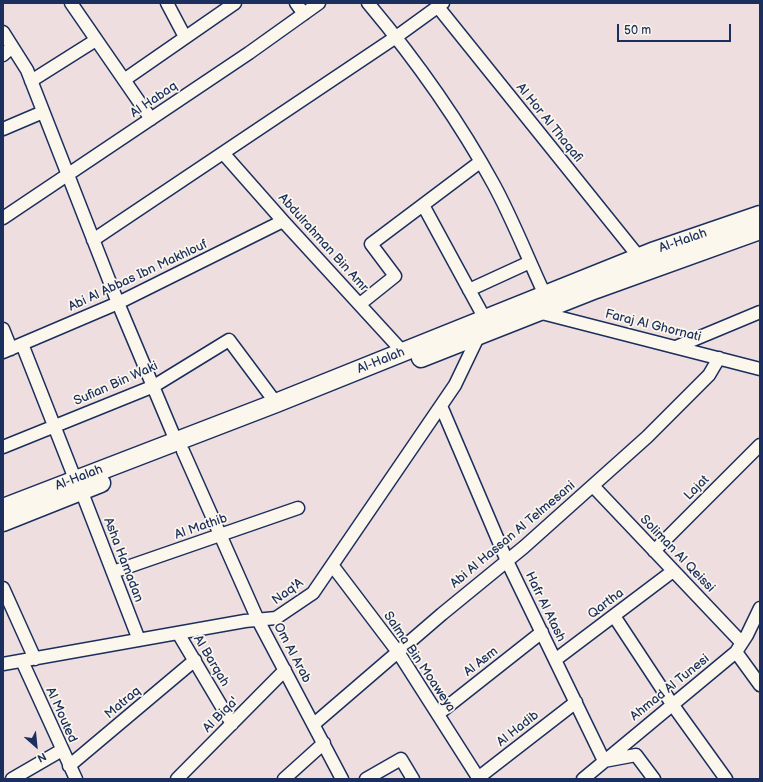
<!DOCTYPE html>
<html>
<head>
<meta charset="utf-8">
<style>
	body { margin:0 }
	#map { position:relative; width:763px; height:782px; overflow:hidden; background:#efdee0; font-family:"Balsamiq Sans",sans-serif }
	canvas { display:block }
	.frame { position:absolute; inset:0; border:4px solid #1b2f5e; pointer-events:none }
	.north { position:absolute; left:16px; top:726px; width:40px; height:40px; -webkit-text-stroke:3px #fbf7ec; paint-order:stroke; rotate:153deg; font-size:11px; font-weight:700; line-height:16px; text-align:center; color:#1b2f5e }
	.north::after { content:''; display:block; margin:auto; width:14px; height:18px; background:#1b2f5e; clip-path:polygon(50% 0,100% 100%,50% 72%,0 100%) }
	.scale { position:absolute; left:617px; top:24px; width:114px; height:18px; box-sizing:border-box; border:2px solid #1b2f5e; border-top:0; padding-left:5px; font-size:12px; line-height:14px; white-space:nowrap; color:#1b2f5e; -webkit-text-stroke:3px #fbf7ec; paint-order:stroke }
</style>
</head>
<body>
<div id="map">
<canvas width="763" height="782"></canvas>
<div class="frame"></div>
<div class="north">N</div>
<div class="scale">50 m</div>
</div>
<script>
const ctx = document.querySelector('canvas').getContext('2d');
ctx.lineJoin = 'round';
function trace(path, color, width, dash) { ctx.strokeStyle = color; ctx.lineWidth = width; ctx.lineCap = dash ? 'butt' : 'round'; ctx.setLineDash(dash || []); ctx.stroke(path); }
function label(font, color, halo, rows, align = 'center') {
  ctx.font = font + ' "Balsamiq Sans",sans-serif'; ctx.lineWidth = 3.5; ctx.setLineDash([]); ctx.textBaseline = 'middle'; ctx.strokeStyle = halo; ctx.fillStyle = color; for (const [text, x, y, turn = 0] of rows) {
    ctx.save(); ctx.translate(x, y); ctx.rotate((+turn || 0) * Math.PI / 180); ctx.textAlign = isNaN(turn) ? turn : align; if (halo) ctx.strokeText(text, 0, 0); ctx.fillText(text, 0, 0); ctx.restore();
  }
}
const minor = new Path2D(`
	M71,3L151,119
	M167,3L185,37
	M296,3L304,14
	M368,3C415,59 459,121 494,185C513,220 528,259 545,295
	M438,7L639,257
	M3,32L27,70L118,303L176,441
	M3,55L12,47
	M124,80L235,3
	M31,81L96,40
	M3,129L43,112
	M223,153L283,221L403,352
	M423,205L485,319
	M3,218L249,53L319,3
	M93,240L396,37L443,3
	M469,290L530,262
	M360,304L395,276L371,244L480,162
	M538,312L760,369
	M3,329L11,349
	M22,344L75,479
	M676,347L760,312
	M3,352L118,303L283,221
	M441,406L507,561L604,761L636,755L654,779
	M3,447L154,386L229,340L276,403
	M183,451L258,620L342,779
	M593,486L741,642
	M81,490L139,640
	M654,551L760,445
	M332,565L398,652L479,779
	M113,572L298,508
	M3,588L35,659
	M614,616L672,704L726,779
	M178,633L232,724
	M736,652L760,685
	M555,660L673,571
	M22,661L76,779
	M3,664L245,621L276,618L313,593L455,385L479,335
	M438,714L542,632
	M314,724L442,614L524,547L647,437L709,375L719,358
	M69,766L195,660
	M478,778L576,702
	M12,779L62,750
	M177,779L285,670
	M284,779L324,743
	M366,779L401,759L413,779
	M583,779L736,652L747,635L760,608`);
const secondary = new Path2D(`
	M421,358L596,289L760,230
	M3,508L276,403L652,252L760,215
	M3,522L101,483`);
const streetNames = [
	["Al Habaq",154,100,-34],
	["Al Hor Al Thaqafi",549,123,51],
	["Al-Halah",683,241,-19],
	["Abdulrahman Bin Amr",323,243,48],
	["Abi Al Abbas Ibn Makhlouf",138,276,-25],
	["Faraj Al Ghornati",653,326,14],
	["Al-Halah",381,361,-22],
	["Sufian Bin Waki",116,384,-24],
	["Al-Halah",79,478,-21],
	["Lajat",697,488,-45],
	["Al Mathib",201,527,-19],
	["Abi Al Hassan Al Telmesani",513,535,-40],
	["Soliman Al Qeissi",677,554,46],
	["Asha Hamadan",123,560,69],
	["Naq'A",288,592,-36],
	["Qartha",606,604,-37],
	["Hafr Al Atash",545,607,64],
	["Om Al Arab",292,653,62],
	["Al Barqah",211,661,59],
	["Salma Bin Moaweya",419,662,56],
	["Al Asm",481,662,-38],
	["Ahmad Al Tunesi",670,688,-39],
	["Matraq",123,703,-40],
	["Al Mouted",61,715,66],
	["Al Biqa'",221,715,-45],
	["Al Hadib",518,729,-38]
];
trace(minor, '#1b2f5e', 15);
trace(secondary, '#1b2f5e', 21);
trace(minor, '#fbf7ec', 12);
trace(secondary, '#fbf7ec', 18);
label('13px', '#1b2f5e', '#fbf7ec', streetNames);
</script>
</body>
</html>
